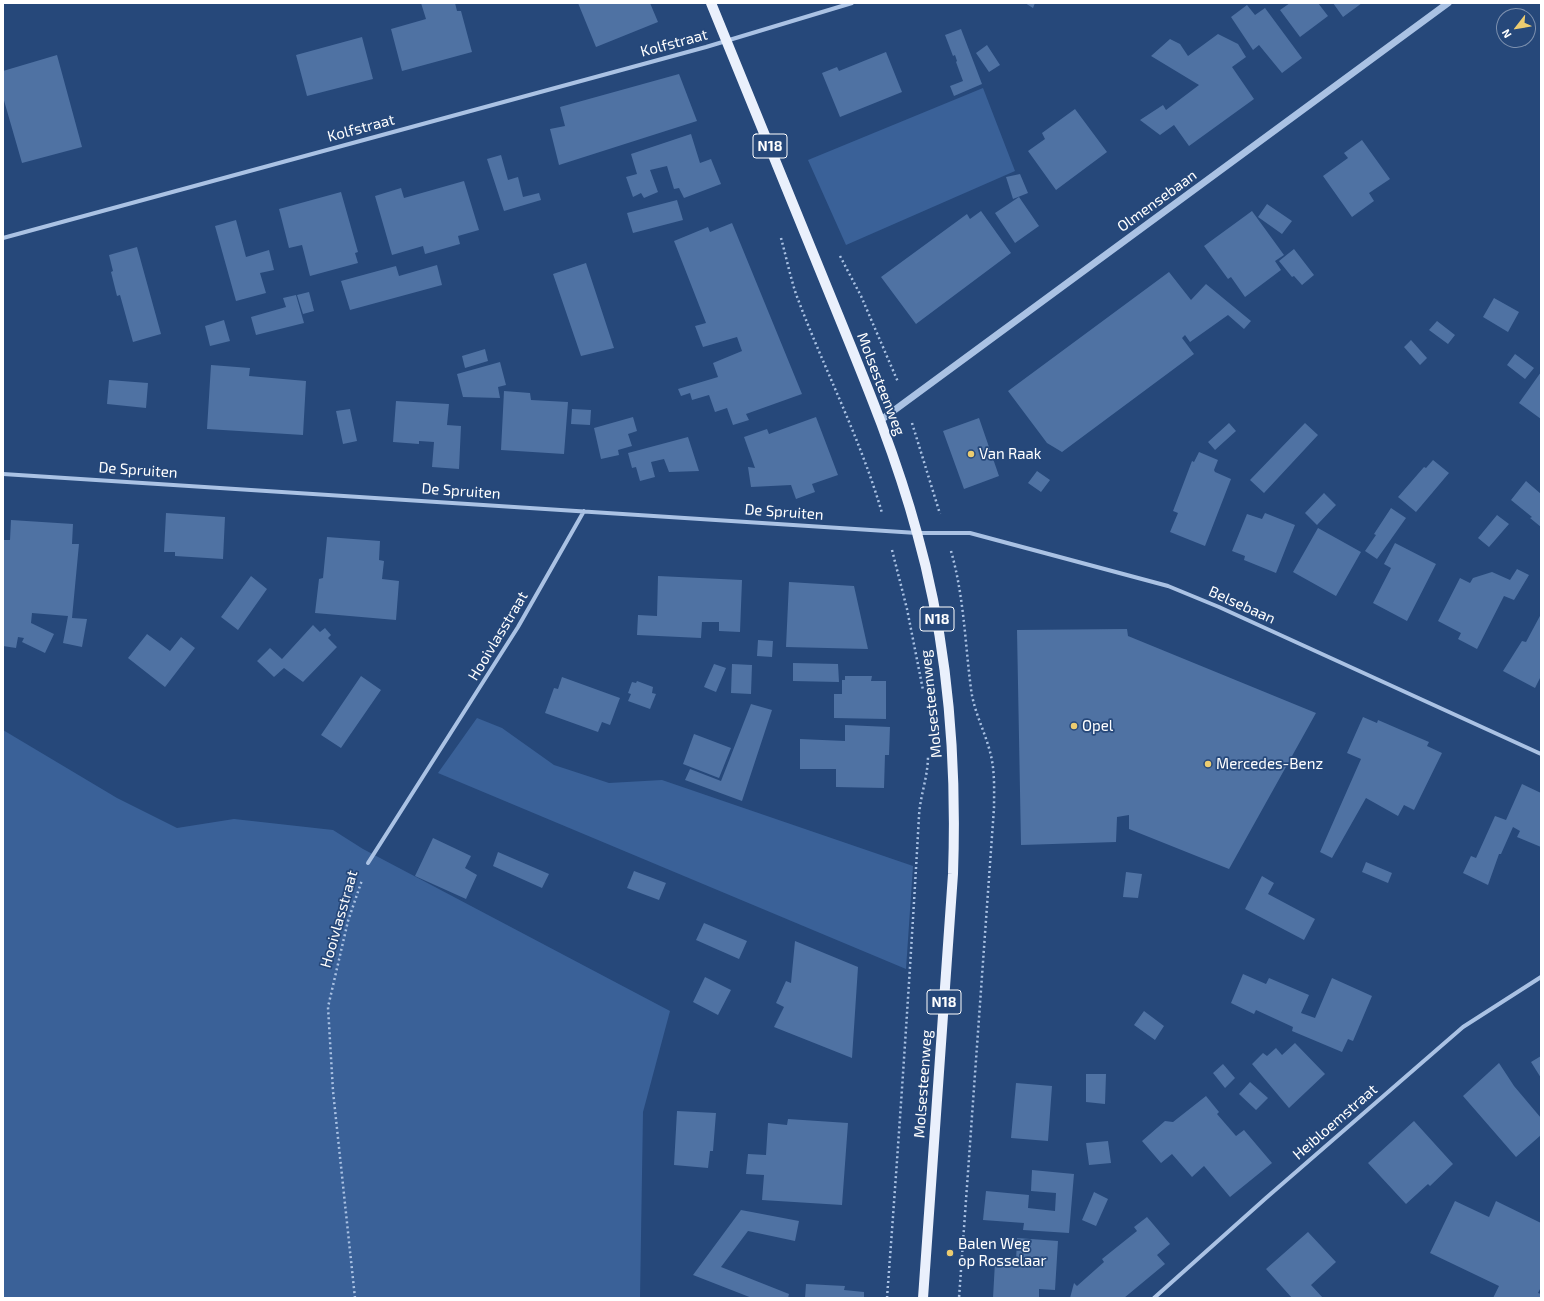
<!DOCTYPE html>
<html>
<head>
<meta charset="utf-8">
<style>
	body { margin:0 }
	#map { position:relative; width:1544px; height:1301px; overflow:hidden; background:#26487a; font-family:"Exo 2",sans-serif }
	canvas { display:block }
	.frame { position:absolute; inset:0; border:4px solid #fff; pointer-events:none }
	.north { position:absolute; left:1496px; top:8px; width:40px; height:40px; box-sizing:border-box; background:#26487a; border:1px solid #7d91af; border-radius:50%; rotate:239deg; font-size:11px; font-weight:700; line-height:16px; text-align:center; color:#fff }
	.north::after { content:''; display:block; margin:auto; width:14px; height:18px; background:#eccc70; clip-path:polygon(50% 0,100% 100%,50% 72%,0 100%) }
</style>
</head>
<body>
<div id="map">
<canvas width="1544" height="1301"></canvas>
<div class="frame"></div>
<div class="north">N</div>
</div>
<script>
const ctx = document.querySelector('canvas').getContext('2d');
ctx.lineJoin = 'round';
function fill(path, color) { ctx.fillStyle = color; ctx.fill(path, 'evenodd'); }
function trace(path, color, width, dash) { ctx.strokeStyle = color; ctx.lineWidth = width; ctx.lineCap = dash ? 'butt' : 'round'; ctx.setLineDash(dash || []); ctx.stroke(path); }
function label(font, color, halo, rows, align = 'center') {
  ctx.font = font + ' "Exo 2",sans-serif'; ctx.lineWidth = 3.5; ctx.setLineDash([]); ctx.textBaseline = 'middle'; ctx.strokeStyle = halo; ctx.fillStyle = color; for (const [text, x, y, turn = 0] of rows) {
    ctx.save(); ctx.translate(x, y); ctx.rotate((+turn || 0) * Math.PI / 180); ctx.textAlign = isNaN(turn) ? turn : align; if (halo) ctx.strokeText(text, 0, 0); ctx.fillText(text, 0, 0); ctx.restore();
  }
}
const green = new Path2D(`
	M983,88L1015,171L846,245L808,160Z
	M477,718L502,728L554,765L609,783L662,780L913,866L906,969L438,773Z
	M3,730L117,798L177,828L234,819L333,830L363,849L670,1011L643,1112L640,1298H3Z`);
const building = new Path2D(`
	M421,3H455L457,11H461L472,52L402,71L391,29L426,19Z
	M578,3H650L658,22L596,47Z
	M1025,3H1035L1033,8Z
	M1290,3H1318L1328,16L1300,37L1280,10Z
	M1333,3H1362L1343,17Z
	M1247,5L1255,15L1265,8L1302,58L1282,73L1259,45L1253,50L1231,17Z
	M961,29L982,84L954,96L950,86L963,81L956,62L957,61L955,55L953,56L945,35Z
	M1218,34L1238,44L1246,57L1232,67L1254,99L1189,146L1174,125L1160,135L1140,120L1163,105L1166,110L1199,85L1151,56L1170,39L1180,44L1188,56Z
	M362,37L373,79L307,96L296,55Z
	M987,45L1000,65L989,72L976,53Z
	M886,52L902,92L840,117L822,73L837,67L839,71Z
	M57,55L82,147L22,163L3,97V71Z
	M679,74L697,121L559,165L550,129L565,126L560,107Z
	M1075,109L1107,152L1056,190L1028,151L1045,139L1042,133Z
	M691,134L700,163L711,159L721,184L684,198L679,188L674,189L667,166L650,170L658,192L644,198L641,193L633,197L626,177L637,174L631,154Z
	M1362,140L1390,179L1369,193L1374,201L1352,217L1323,176L1348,158L1344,153Z
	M501,155L508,180L518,177L523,197L539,193L541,200L504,211L487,159Z
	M1020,174L1028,193L1013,199L1006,177Z
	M464,181L479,230L458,236L460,244L425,254L423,246L392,255L375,196L401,188L404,198Z
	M341,192L358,252L355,253L358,263L310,276L302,245L289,248L279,209Z
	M1019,197L1039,226L1015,243L995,213Z
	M677,200L683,220L633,233L627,213Z
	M1267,204L1292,221L1282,234L1258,217Z
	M981,211L1011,253L916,324L881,277L967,214L970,219Z
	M1252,211L1284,255L1275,261L1281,270L1245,297L1231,277L1228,279L1204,246Z
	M236,220L246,257L269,250L274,270L260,273L266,293L236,301L215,226Z
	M732,223L802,394L746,414L749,420L733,425L727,408L715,412L709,395L692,400L690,393L681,396L678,389L718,377L713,363L742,351L737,337L703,347L695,326L706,323L674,241L708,227L710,232Z
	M137,247L161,334L133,342L120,295L117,296L111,272L113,271L109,255Z
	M1294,249L1314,275L1302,285L1294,276L1292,277L1279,261Z
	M586,263L614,348L581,356L553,274Z
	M437,265L442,285L350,310L341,281L396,266L399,276Z
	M1169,272L1191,300L1206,284L1251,321L1244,329L1228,315L1190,342L1185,335L1182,338L1194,354L1062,452L1047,443L1008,391Z
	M309,292L314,311L303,314L297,295Z
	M296,295L304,323L256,335L251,317L286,307L283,298Z
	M1494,298L1519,312L1508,332L1483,317Z
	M224,320L230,341L210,346L205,326Z
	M1437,321L1455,335L1448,344L1429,330Z
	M1411,340L1427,358L1420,365L1404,347Z
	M485,349L488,361L465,368L462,356Z
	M1515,354L1534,368L1525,379L1507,365Z
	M500,362L506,385L498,387L500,398L463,397L457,374Z
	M211,365L250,368L249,376L306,381L303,435L207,429Z
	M1541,372V419L1519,403Z
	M109,380L148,383L146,408L107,404Z
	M504,391L530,393L531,400L568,402L564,454L501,450Z
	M396,401L449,404L447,425L461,426L459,469L432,467L434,442L419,441V444L393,442Z
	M350,409L357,441L343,444L336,411Z
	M572,409L591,410L590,425L571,424Z
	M633,417L637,431L628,434L632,446L618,450L619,455L601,459L594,428Z
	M816,417L838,475L812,484L815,492L796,499L791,485L751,487L748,467L755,468L744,437L767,429L769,434Z
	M979,418L999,476L964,489L943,431Z
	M1229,423L1236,431L1215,450L1208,442Z
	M1305,423L1318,435L1264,493L1250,480Z
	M688,437L699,471L669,472L664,459L651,462L655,477L640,481L636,467L632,468L628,453Z
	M1199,452L1218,460L1214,470L1215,472L1231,479L1205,546L1170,532L1178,513L1173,511L1192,461L1194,462Z
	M1433,460L1449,473L1416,512L1398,497L1424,467L1426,468Z
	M1037,471L1050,480L1041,492L1028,483Z
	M1526,481L1541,494V527L1530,518L1532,517L1511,500Z
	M1324,493L1336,505L1317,525L1305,513Z
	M1391,508L1406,518L1377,559L1365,551L1376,535L1374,534Z
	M166,513L225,517L223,559L175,556V552H164Z
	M1265,513L1295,525L1276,573L1244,560L1245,556L1232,551L1247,514L1262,519Z
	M1497,515L1509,524L1489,547L1478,538Z
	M11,520L73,524L72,544H79L72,618L87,619L82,647L63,643L68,616L32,613L31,623L54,634L45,653L22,642L24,638L18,637L16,648L3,646V540H10Z
	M1318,528L1361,552L1336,596L1293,572Z
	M327,537L380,541L379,560L384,561L382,579L399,581L396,620L315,613L319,579L323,578Z
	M1395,543L1436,564L1407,621L1373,603L1391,568L1384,564Z
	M1517,569L1529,575L1514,600L1504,596L1477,649L1458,639L1461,633L1438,621L1460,578L1470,583L1473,578L1492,572L1510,580Z
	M251,576L267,589L238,630L221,617Z
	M658,576L742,580L740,632L719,631V622H702L701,638L637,635L638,615L657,616Z
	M789,582L854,586L868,649L786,647Z
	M1541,614V676L1535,688L1503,671L1522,641L1526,642Z
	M313,625L320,632L325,628L331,635L328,638L337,647L303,682L284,668L274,677L257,661L270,648L282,659Z
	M1127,629L1128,636L1316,713L1229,869L1129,829V815L1117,817L1116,842L1021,845L1017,630Z
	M147,634L170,651L181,637L195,648L165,687L128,658Z
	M758,640L773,641L772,657L757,656Z
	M793,663L838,664L839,682L793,681Z
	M714,664L726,668L716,692L704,687Z
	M732,664L752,665L751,694L731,693Z
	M361,676L381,690L341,748L321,735Z
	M845,676H872L871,681H886V719L834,718V694H842V680H845Z
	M562,677L620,698L610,725L602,722L598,732L545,713L554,688L558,689Z
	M637,681L653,687L652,693L656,694L650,709L628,701L631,694L628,693L632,682L636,683Z
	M751,704L772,710L742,801L685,780L690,769L721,781Z
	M1363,717L1377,723L1378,720L1429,742L1427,746L1442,753L1414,810L1404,805L1398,816L1366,798L1332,858L1320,852L1361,759L1347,753Z
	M845,725L890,727L889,755H885L884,788L836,787V769H800V739L845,741Z
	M694,734L731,748L719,778L683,764Z
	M1522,784L1541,793V847L1517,837L1520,831L1513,827L1501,854H1499L1488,885L1463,873L1471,856L1476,858L1495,816L1506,820Z
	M433,838L471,856L465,868L477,875L466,899L415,876Z
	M498,852L549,874L542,888L493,866Z
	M1366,862L1392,873L1388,883L1362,872Z
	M634,871L666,883L659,900L627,888Z
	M1126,872L1142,874L1138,898L1123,897Z
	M1262,876L1274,883L1268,894L1315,919L1304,940L1245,909Z
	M704,923L747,941L739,959L696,940Z
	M795,941L858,967L852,1058L774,1027L784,1007L776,1003L786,981L791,983Z
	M1243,974L1266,984L1269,978L1309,995L1301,1013L1315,1018L1332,978L1372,996L1353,1041L1348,1039L1342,1052L1292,1031L1293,1027L1256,1010L1254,1014L1231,1003Z
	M705,977L731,990L718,1015L693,1002Z
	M1144,1011L1164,1026L1155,1040L1134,1025Z
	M1295,1043L1325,1074L1289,1108L1252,1064L1263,1053L1267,1056L1276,1048L1282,1055Z
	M1541,1056V1078L1531,1062Z
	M1499,1063L1514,1086L1541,1118V1135L1516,1157L1463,1096Z
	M1223,1064L1235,1078L1225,1088L1213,1073Z
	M1086,1074H1106L1105,1104L1086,1102Z
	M1250,1082L1268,1098L1256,1110L1239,1094Z
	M1016,1083L1052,1086L1048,1141L1011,1138Z
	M1206,1096L1219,1112L1217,1114L1236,1136L1244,1130L1272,1163L1230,1197L1204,1166L1192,1177L1172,1154L1161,1163L1142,1141L1165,1121L1173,1122Z
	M677,1111L716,1113L713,1151H710L708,1168L674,1165Z
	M788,1119L848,1123L842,1205L762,1200L764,1175L746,1174L748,1154L766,1155L768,1123L787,1125Z
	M1414,1121L1453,1164L1430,1186L1428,1184L1406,1204L1368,1163Z
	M1108,1141L1111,1163L1089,1165L1086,1143Z
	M1032,1170L1074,1174L1069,1233L1023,1230L1024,1223L983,1220L986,1191L1029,1195L1028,1208L1055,1211L1056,1193L1031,1191Z
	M1094,1192L1108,1199L1096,1226L1082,1220Z
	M1455,1201L1489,1217L1496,1201L1541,1223V1287L1538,1293L1541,1294V1298H1493L1499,1286L1430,1253Z
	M741,1210L799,1221L795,1241L748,1231L721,1267L789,1294L788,1298H752L693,1275Z
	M1147,1217L1170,1244L1157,1255L1165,1264L1124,1298H1070L1074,1283L1077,1286L1104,1262L1102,1259L1137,1231L1134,1227Z
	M1308,1232L1336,1262L1311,1285L1323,1298H1292L1266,1269Z
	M1017,1238L1058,1241L1055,1290L1039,1289V1298H993L995,1262L1016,1263Z
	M806,1284L845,1286L844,1290L864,1292V1298H805Z`);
const path = new Path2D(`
	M781,238C786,256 790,276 796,294C823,367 860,437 882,513
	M840,256L861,296L898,382
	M912,423L940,514
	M892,550L907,609L923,690
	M951,551C964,596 965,643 971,689C974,713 986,733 991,756C995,773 994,791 994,808L959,1298
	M355,1298L333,1091L328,1007L348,921L362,880
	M887,1298C899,1137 910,977 919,816C920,796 928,777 928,756`);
const minor = new Path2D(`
	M3,238L706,47L852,3
	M3,474L917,533H970L1168,586L1219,607L1541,754
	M368,863L518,627L584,511
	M1154,1298L1266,1198L1463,1027L1541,977`);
const tertiary = new Path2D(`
	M881,420L1448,3`);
const primary = new Path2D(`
	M711,3C753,108 797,212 839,317C868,388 897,459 917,533C948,643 957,760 953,874L923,1298`);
const markers = [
	[971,454,4,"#eccc70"],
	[1074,726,4,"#eccc70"],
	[1208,764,4,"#eccc70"],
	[950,1253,4,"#eccc70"]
];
const shields = [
	[770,146,34],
	[937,619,34],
	[944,1002,34]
];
const shieldNames = [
	["N18",770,146],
	["N18",937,619],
	["N18",944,1002]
];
const streetNames = [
	["Kolfstraat",674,43,-15],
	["Kolfstraat",361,128,-15],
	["Olmensebaan",1157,201,-36],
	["Molsesteenweg",881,384,69],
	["De Spruiten",138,470,4],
	["De Spruiten",461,491,4],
	["De Spruiten",784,512,4],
	["Belsebaan",1242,605,24],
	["Hooivlasstraat",498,636,-59],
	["Molsesteenweg",931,704,-96],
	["Hooivlasstraat",339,919,-74],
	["Molsesteenweg",923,1084,-86],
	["Heibloemstraat",1335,1122,-41]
];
const poiNames = [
	["Van Raak",979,454],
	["Opel",1082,726],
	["Mercedes-Benz",1216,764],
	["Balen Weg",958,1244],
	["op Rosselaar",958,1261]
];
fill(green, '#3a6198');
fill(building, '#4f72a3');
trace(path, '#aac2e4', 2.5, [2, 3]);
trace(minor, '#aac2e4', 4);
trace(tertiary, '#aac2e4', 7);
trace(primary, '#eaf0fc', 10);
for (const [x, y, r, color] of markers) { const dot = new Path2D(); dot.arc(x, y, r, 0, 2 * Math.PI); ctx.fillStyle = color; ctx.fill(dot); trace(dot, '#26487a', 1.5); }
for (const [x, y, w] of shields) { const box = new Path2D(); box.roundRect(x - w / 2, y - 12, w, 24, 3); ctx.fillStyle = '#26487a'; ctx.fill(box); trace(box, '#fff', 1); }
label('bold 14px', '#fff', null, shieldNames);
label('15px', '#fff', '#26487a', streetNames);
label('15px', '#fff', '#26487a', poiNames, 'left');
</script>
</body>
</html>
